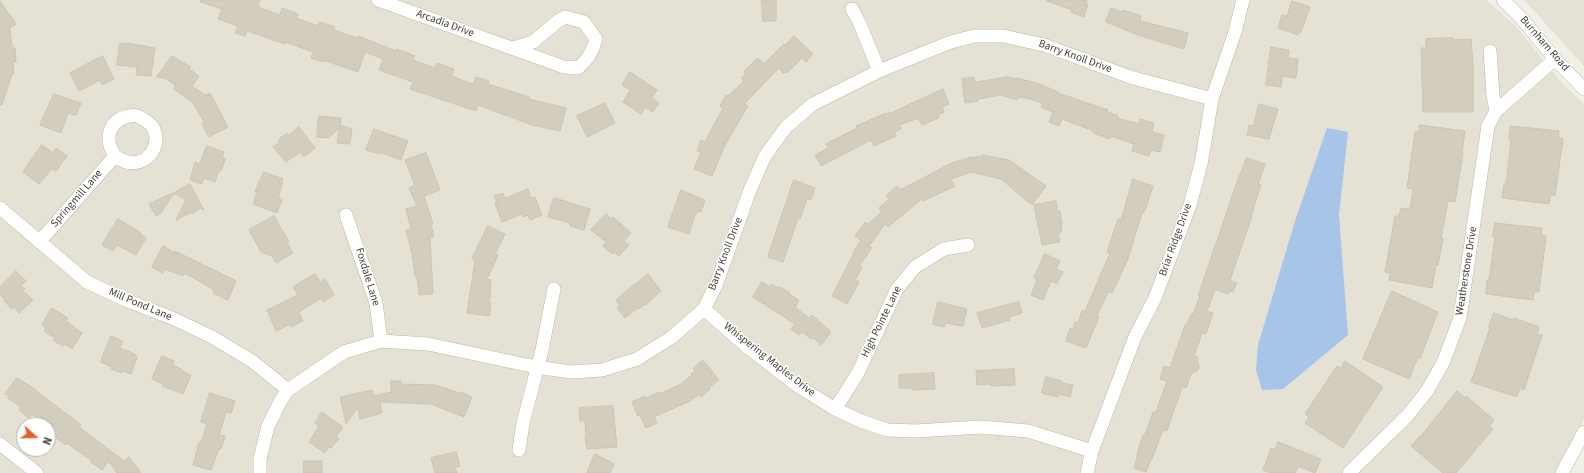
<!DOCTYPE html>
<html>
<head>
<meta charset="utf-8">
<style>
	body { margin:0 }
	#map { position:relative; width:1584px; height:473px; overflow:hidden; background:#f1f0e6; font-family:"Source Sans 3",sans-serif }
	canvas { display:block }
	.north { position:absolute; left:16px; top:417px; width:40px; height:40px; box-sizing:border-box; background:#fff; border:1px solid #b4b3af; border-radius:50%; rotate:110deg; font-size:11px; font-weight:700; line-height:16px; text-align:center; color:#434036 }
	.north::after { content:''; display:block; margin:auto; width:14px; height:18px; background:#e66129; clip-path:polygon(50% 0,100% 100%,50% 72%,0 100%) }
</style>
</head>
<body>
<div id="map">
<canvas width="1584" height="473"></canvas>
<div class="north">N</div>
</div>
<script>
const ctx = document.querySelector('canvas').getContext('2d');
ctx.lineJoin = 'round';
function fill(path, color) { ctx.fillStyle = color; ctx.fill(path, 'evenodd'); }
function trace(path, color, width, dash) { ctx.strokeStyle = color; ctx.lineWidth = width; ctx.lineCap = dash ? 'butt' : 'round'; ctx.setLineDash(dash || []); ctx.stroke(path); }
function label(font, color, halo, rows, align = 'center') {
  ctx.font = font + ' "Source Sans 3",sans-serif'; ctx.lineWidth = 3; ctx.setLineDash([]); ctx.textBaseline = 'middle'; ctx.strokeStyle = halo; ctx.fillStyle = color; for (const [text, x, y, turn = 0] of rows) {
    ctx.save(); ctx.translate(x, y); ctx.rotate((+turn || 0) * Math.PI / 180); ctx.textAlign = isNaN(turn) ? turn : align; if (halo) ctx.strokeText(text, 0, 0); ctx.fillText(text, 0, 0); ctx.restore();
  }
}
const residential = new Path2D(`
	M0,0H1486L1515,25L1562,83L1584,104V418L1565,473H0ZM24,425H48V449H24Z
	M1524,0H1584V66Z`);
const water = new Path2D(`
	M1327,128L1348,132L1339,215L1348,335L1283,389L1262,390L1256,370L1258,345L1295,221Z`);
const building = new Path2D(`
	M201,0H260L258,7L280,15L282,8L298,14L296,18L318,26L320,22L335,27L334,30L357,38L358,36L396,51L397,49L415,56L413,60L435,68L437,63L454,69L451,76L473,84L476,77L489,81L488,84L529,97V99L566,108L560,131L532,125L478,105L476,111L410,89L413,82L379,70L383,59L365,52L358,72L323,60V62L311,58L313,52L286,42L285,44L247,31L245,36L235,33L238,26L218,19L222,9L201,2Z
	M762,0H776V21H763Z
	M1047,0H1087L1086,4H1088L1084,17L1071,12L1072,10L1047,1Z
	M0,1L16,24L10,28L12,48H15L16,62H13L14,73L12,74L2,105H0Z
	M1292,1L1310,7L1301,32H1300L1298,35L1278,28L1282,15L1287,16Z
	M1111,8L1122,12L1123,10L1141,16L1140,21L1188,33L1184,49L1138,35L1106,22Z
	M794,36L813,54L806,62L802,58L788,72L783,73L779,68L744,104L748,106L725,145L712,176L694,169L701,152L697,151L701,140L705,142L723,108L720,106L726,95L728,96L744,81L741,78L746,73L744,71L758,58L764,64L784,44L785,45Z
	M1453,38V40L1471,39L1473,62V112H1423L1421,48H1426V39Z
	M120,43L127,44L128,43L155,48L151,76L136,75L137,67L117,65Z
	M1271,47L1289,50L1288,58L1298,59L1296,78L1282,76L1281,87L1266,85Z
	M103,56L114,79L102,85L100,80L79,91L70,73Z
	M172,56L191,67L189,69L199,76L192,86L205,95L210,93L228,127L209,137L202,124L204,122L193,103L174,89L176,86L165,78L157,77Z
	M630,72L657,90L652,98L659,103L653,112L646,107L641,114L623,102L630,90L622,85Z
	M974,77L975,82L1008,77L1017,79V78L1040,84L1058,92V93L1108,110L1107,112L1118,116L1117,118L1139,124L1140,119L1154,123L1152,132L1164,135L1160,152L1151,150L1149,156L1132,151L1134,144L1111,136L1110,139L1093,133L1094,131L1062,119L1059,126L1049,122L1053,112L1041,107L1043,103L1022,97V98L1018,97L1017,100L1001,95L978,99V101L965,103L962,79Z
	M943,89L949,104L942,107L944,112L938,115L939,118L922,125L919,118L899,125L901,129L894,132L896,136L874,146L871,140L821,166L815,155L828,148L826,144L857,128L856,126L886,113L887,114L893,112Z
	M54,94L81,103L76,115L68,113L61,133L40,125Z
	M605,103L615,123L587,137L577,116Z
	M1259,104L1278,109L1269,139L1247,135L1249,125L1253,126Z
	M319,116L341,118L340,125L352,129L350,144L337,143L340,125L338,129L328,138L317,137Z
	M1420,125L1465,131L1462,153H1463L1455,202L1448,201L1441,238H1443L1438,265H1436L1432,288L1389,280L1390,273L1385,272L1395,216H1399L1401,208L1410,209L1413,189L1407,188L1415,132H1419Z
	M1511,126L1559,131L1558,138L1563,139L1555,196L1551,195L1549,204L1502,198L1504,184H1506L1511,141L1509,140Z
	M299,127L315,148L304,157L300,152L286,162L273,147L280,142L278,140L287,133L289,135Z
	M374,129L408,141L401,160L380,152L379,154L366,150Z
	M42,145L53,153L56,148L67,156L56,171L52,169L39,184L23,172Z
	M207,146L224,152L222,158L225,159L221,171L219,170L215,182L204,178L202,184L190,180L195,162L199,164Z
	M426,153L440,190L424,196L433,224L431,225L434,237H430L433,294L419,295L417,276H415L412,253L406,230L411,229L406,209L417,206L409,188L415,185L405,160Z
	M982,155L1009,160L1046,186L1032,205L1001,179L971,172L951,179L955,186L923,201L922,199L888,227L885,224L869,246L867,244L872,248L859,266L862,268L855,280L859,282L847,304L832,296L854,253L853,252L861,241L855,236L865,222L868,224L882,212L879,208L889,199L886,196L897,186L900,190L952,163L971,157H982Z
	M1247,158L1265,164L1258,185H1261L1251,216H1252L1230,280L1237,283L1233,292L1229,291L1228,294L1215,289L1207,311L1213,313L1206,334L1202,333L1194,356L1198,357L1197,361L1199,366L1198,370L1191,374L1186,388L1182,387L1167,431L1163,430L1152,459H1151L1146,472L1134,468L1138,455L1137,454L1143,435H1145L1153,412H1156L1167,381L1160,379L1164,366L1170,368L1185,325H1187L1191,314L1193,315L1200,296H1198L1238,179Z
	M264,172L283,179L278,199L282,200L277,213L253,204L257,192H255Z
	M1133,179L1153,186L1145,210L1141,216L1128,259L1112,293L1108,292L1097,316L1099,317L1086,348L1066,341L1070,328L1073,329L1075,322L1078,323L1082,311H1085L1110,253L1107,252L1118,219H1121Z
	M794,180L815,188L811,200L807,199L800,219L798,218L783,262L768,257Z
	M190,184L204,210L200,208L193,213H190L176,220L186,200L174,193Z
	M528,189L531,198L535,197L542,215L530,220L528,215L523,217L522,214L502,222L495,203L497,202L494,196L503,193L505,198Z
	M681,190L705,200L701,212L698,211L694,218L689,234L668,227Z
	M174,193L161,213L156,216L149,204Z
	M555,198L590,209L584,230L570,226L571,223L548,217L553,199Z
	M1056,201L1057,211H1060L1062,224H1061L1062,232H1058L1060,242L1042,245L1034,205Z
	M606,214L612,219L613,217L631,233L624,241L629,245L619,256L614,252L612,254L603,246L606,242L591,230Z
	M274,216L289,242L287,243L293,253L276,263L272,256L261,252L249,230Z
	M118,219L141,233L139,234L146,238L136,255L117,245L113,251L102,245Z
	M1495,223L1542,228L1541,235L1546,236L1539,292H1534L1533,300L1486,294L1487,280H1489L1495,237H1493Z
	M488,226L505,234L495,254L498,255L487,279L491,280L490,287H491L489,303H491L490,316L467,313L475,261L472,259Z
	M163,246L177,254L175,251L236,281L228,300L213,293L214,290L185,273L183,276L165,269L163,273L152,267Z
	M1045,254L1060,261L1056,269L1063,272L1057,284L1051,281L1043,300L1031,295L1037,280L1034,278Z
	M16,271L26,281L21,286L25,289L23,291L33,300L19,313L14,307L12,309L4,301L5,300L0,294V287Z
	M315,274L320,282L325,279L334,295L323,302L321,298L299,312L303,321L291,327L290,324L276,331L267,310L298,295L293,287Z
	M648,274L661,291L646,305L645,304L639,309L638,308L625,318L617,308L620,306L616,300Z
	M762,282L770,287L772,284L778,288L780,287L790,293L789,294L799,300L795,307L809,318L812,315L831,332L821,345L813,338L811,339L802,332L799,335L791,329L795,324L753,297Z
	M1392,291L1438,312L1420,358L1418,357L1409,379L1363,359Z
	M938,302L967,309L963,326L945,323L944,327L933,324Z
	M1019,302L1022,313L1009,317L1010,320L982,328L977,313Z
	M52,308L68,318L66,321L82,333L72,349L65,344L63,346L53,340L55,338L44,331L46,328L42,325Z
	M1494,313L1513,320L1514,318L1539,327L1537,334L1542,335L1524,390L1520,388L1517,397L1471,382L1490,328L1489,327Z
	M111,336L123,341L120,348L135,354L137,357L131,374L123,371L122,373L111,369L112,367L101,362Z
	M162,356L174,361L173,365L183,370V372L191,375L183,394L162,386L163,384L152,379Z
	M703,360L719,380L709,387L710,389L701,397L699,394L690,401L654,417L657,423L646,428L640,415L638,416L632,402L645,396L647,398L659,392L660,394L681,384L692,375L691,374L695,371L693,369Z
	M1345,361L1383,387L1343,448L1305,423L1309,417L1305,414L1337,366L1341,368Z
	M1014,369L1015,385L991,386V384L977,385L976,371Z
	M934,373L935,389L913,390V388H899V375Z
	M1046,377L1062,381V383L1073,385L1070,397L1059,394L1058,397L1042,393Z
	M17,378L35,389V390L81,425L79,427L124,461L129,457L141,473H117L109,461L102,470L91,462L92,461L67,443L66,445L55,437L57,435L50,429L51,428L48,425L32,414L29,418L19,410L21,407L8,398V395L5,394Z
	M391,381H401V384L435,385L460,393L461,392L472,397L464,417L431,404L380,402L382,413L360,419L358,407L346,424L340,397L372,390L374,396L391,392Z
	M1457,391L1465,398L1466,396L1494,420L1489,426L1493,429L1456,473H1443L1411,446L1420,436H1421Z
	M210,393L235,401L231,413L226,412L219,435L225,436L221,449H219L211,470L193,465L199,442L201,443L207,424L201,422Z
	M613,406L617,447L587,449L585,437L586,435L585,421H580L579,408Z
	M322,412L343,427L336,437L339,438L331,448L329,447L325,453L309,442L319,426L315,423Z
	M1278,442L1321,459L1315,473L1298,466L1295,473H1271L1263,470L1271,448L1275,450Z
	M456,452L460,466L455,467L457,473H435L431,458Z
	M595,454L614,464L610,473H587Z
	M304,461H322V473H304Z`);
const minor = new Path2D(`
	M378,0L564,67L578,68C588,60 593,51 596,39L584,22L565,17L558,21L533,42L513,48
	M1503,0L1522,19L1555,59L1584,89
	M852,9L860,24L879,71
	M1490,51L1493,95L1496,111
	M0,208L87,282L128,301L172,318L212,337L252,361L288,390
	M346,215L376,303L381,341
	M39,242L115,156C104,140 108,120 129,116C134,115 139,116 143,119C173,134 146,180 115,156
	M704,309L745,345L798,386L835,409L861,421L887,430L916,431L981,427L1028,431L1092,451
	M835,409L858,373L897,289L915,267L944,249L968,245
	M0,444L37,473
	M519,450L523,423L542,350L554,289
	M260,473V459L268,426L281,400L288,390L344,352L381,341L428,344L536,367L571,372L602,370L637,359L672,337L704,309L716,285L750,190L765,156L786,127L813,104L879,71L951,42L974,36H1003L1044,45L1130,77L1212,99
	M1087,473L1092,451L1135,337L1155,298L1190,205L1201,164L1212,99L1235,32L1243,0
	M1349,473L1407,416L1427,391L1443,363L1460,318L1488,126L1496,111L1555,59
	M1562,473L1584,432`);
const streetNames = [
	["Arcadia Drive",445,24,20],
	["Burnham Road",1544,44,49],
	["Barry Knoll Drive",1075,57,20],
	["Springmill Lane",77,199,-49],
	["Briar Ridge Drive",1176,240,-70],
	["Barry Knoll Drive",726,254,-69],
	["Weatherstone Drive",1467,271,-81],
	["Foxdale Lane",367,277,73],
	["Mill Pond Lane",140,305,23],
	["High Pointe Lane",882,322,-64],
	["Whispering Maples Drive",769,360,38]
];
fill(residential, '#e5e2d5');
fill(water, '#a7c4e9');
fill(building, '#d2cdbd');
trace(building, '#ccc5b0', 1);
trace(minor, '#bcb8aa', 14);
trace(minor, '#fff', 13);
label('11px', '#434036', '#fff', streetNames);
</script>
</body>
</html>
